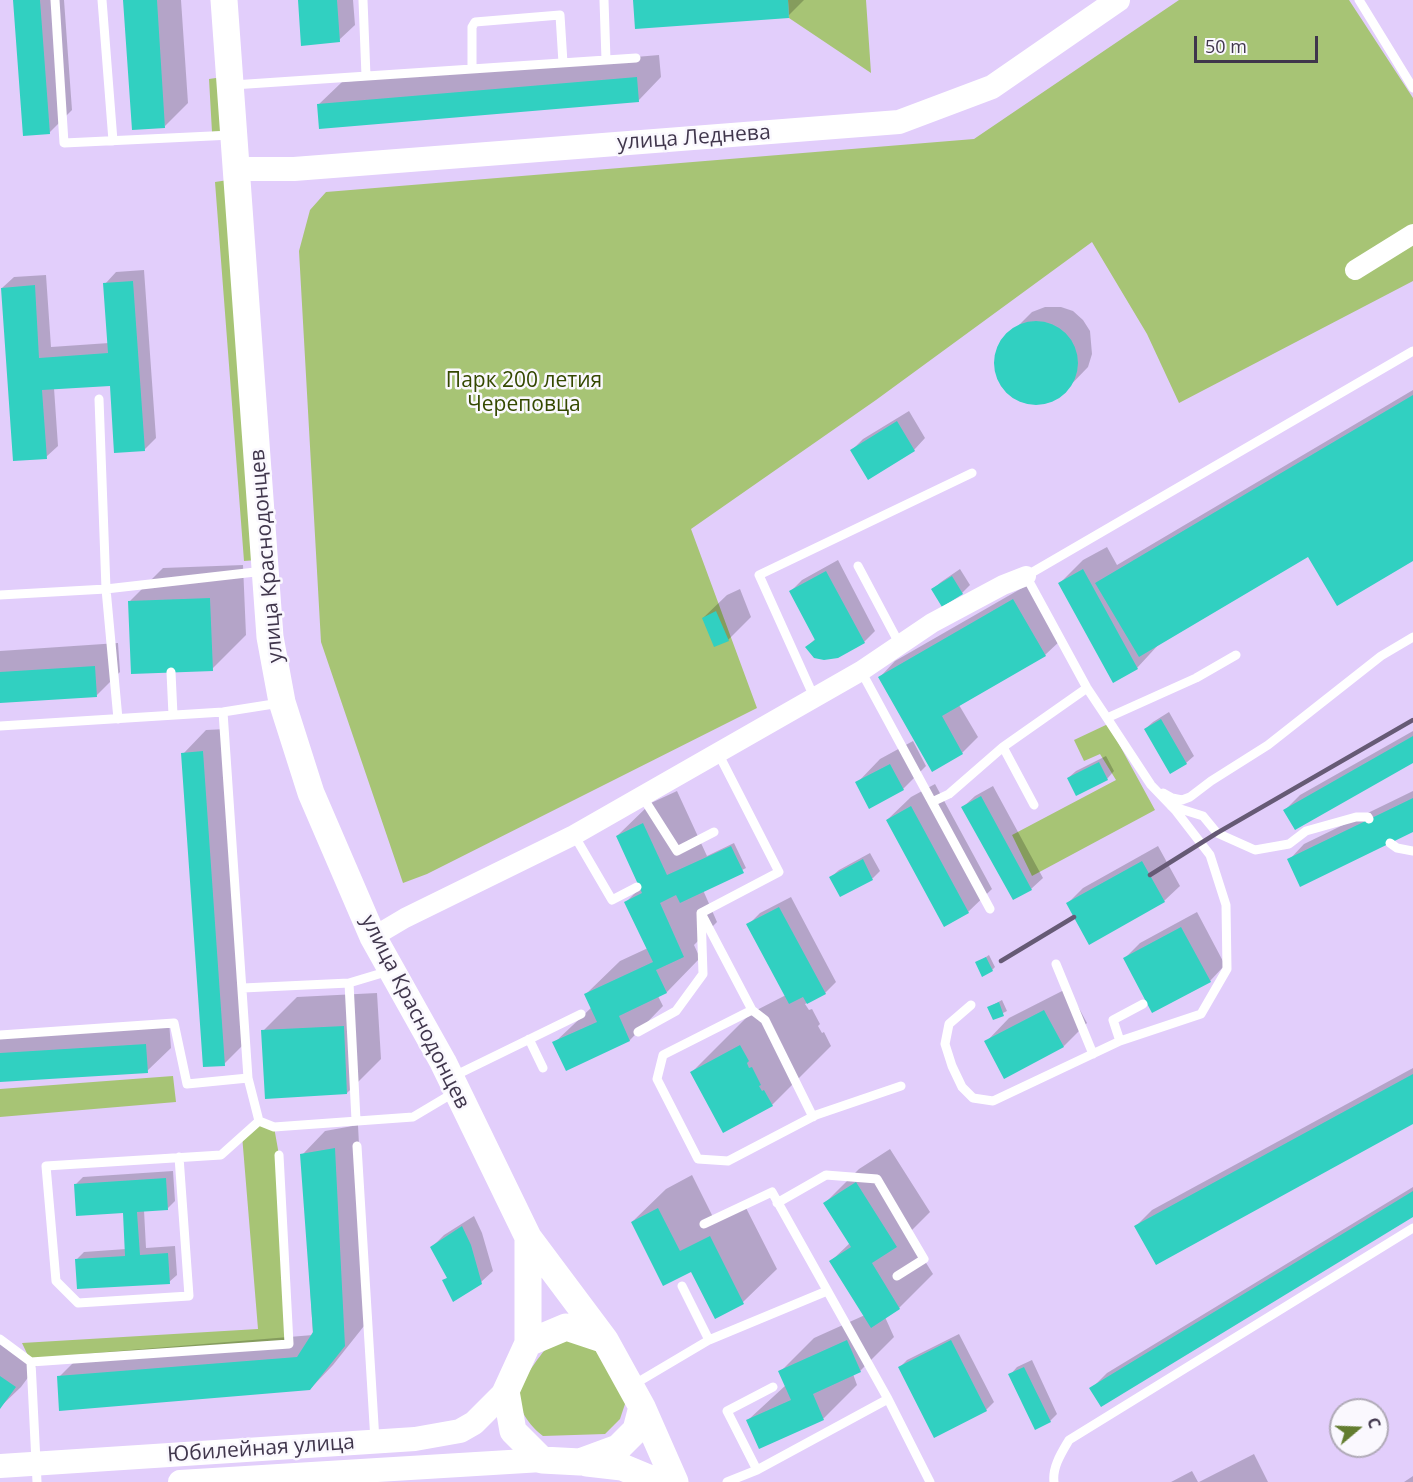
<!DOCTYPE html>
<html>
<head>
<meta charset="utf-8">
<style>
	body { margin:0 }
	#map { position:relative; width:1413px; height:1482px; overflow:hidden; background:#e2cefb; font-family:"Open Sans",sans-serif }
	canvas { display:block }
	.north { position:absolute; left:1329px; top:1398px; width:60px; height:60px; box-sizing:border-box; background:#faf8fe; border:2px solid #b0aab7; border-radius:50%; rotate:71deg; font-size:16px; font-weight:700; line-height:24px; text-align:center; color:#40364c }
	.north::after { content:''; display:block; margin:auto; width:21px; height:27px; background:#637d30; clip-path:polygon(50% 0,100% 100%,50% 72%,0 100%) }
	.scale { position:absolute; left:1194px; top:36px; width:124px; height:27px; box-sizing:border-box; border:3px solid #40364c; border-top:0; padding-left:8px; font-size:18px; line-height:21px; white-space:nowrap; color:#40364c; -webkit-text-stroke:4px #faf8fe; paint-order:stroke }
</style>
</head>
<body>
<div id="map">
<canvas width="1413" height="1482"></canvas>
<div class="north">С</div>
<div class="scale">50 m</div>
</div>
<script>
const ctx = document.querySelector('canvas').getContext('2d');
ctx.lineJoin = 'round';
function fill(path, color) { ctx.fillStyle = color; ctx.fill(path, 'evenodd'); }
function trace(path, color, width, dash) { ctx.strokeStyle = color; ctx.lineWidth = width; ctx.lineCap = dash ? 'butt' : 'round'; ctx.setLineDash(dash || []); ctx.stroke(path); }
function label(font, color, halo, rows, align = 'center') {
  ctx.font = font + ' "Open Sans",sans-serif'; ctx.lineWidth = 5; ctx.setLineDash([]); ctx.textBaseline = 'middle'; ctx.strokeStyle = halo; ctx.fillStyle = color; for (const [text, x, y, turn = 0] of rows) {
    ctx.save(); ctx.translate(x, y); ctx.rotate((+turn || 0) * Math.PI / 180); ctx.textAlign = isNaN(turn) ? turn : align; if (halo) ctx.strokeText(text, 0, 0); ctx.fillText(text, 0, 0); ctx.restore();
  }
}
const green = new Path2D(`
	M788,0H866L871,73L789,18Z
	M1179,0H1349L1413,98V281L1179,403L1147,334L1092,242L876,400L691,529L757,708L427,874L403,883L321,642L299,251L310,210L326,192L974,139Z
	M223,77L227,131L212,132L209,79Z
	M228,180L257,560L244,561L215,182Z
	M1108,724L1155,810L1032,876L1012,835L1116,780L1100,754L1084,761L1074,740Z
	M173,1076L176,1102L0,1117V1089Z
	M259,1121L274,1127L279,1155L289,1344L31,1362L22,1343L258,1329L242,1135Z
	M554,1339H590L626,1401L620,1419L605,1434L543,1436C530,1426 516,1409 520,1391C522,1378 545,1349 554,1339Z`);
const shadow = new Path2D(`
	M15,0H64L72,110L49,133Z
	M125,0H181L188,103L165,126Z
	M300,0H353L355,25L339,40Z
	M634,0H804L788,16Z
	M659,55L661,77L638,101L318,105L342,82Z
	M144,270L156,438L144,450L111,384L54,388L58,446L46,457L2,288L14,277L46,275L51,347L109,343L105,284L116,272Z
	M1045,307H1061L1073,311L1083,320L1090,331L1092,354L1088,367L1062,394L1050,401L1036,403L1022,401L1010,394L1001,383L996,369L997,355L1002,342L1032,312Z
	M1413,390V560L1309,555L1160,643L1137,668L1113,681L1060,583L1083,560L1107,547L1117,565Z
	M909,411L925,438L914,450H852L863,439Z
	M838,560L875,631L864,642L807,647L816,638L791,591L802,580Z
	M243,565L246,635L212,669L129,602L163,568Z
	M960,569L970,585L962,593L943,605L933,589L941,582Z
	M1029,584L1061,640L1045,655L959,705L978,737L962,753L880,677L895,661Z
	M740,589L751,617L728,640L703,618L727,595Z
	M118,643L120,672L97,695L0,702V651Z
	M1169,712L1194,756L1186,763L1145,729L1153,722Z
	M226,729L247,1041L224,1064L183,754L206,730Z
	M1413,731V761L1285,810L1300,795Z
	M913,741L926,766L903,789L857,783L880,759Z
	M1106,756L1114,771L1107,779L1068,778L1076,771Z
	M935,784L992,889L968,912L887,820L911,797Z
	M993,786L1043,878L1031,889L963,807L975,796Z
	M677,791L707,856L734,843L746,868L703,890L717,922L694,945L700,958L667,992L658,996L663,1006L630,1040L566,1069L554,1043L592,1007L586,994L620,961L648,948L626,902L641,887L617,836L651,803Z
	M1413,791V830L1289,860L1304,844Z
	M1158,846L1180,886L1164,901L1067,904L1083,888Z
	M870,853L880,871L873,878L841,895L831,877L839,870Z
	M791,897L836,982L825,993L805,1004L809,1010L812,1009L820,1024L818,1026L822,1033L824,1032L831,1046L772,1105L692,1072L751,1013L786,995L748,925L760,913Z
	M1197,912L1225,965L1210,981L1125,958L1140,943Z
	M989,955L995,967L992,970L977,963Z
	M1068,988L1087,1023L1064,1046L986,1042L1009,1018Z
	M377,993L381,1059L347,1093L263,1031L297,997Z
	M1002,1000L1007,1011L993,1018L989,1007Z
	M169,1021L171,1048L147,1071L0,1080V1032Z
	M1413,1068V1123L1136,1226L1152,1210Z
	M358,1125L368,1321L333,1365L310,1389L59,1377L82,1354L313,1335L302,1155L325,1131Z
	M890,1149L930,1212L908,1234L933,1274L899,1308L885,1317L894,1337L860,1371L853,1374L857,1385L824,1418L760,1447L748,1420L786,1385L780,1372L814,1338L865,1315L831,1261L850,1243L825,1203L859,1169Z
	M173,1171L175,1201L167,1209L144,1210L146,1248L175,1246L177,1275L169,1282L77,1259L84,1252L126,1249L124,1212L76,1184L83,1177Z
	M692,1175L714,1219L744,1204L777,1269L743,1302L715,1317L691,1270L632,1222L666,1189Z
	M1413,1187V1215L1091,1389L1107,1373Z
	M474,1216L482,1233L493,1271L481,1282L444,1281L448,1277L432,1247L444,1235Z
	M959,1334L994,1402L986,1410L935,1436L900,1367L907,1360Z
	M0,1336L38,1364L21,1387L0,1407Z
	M1032,1360L1057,1414L1050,1421L1010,1375L1017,1367Z
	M1254,1454L1268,1482H1199Z
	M1192,1471L1198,1482H1171Z
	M1413,1476V1482H1404Z`);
const building = new Path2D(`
	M13,0H40L50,134L23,136Z
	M123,0H157L165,128L132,130Z
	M298,0H337L340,42L301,46Z
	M633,0H788L789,18L635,29Z
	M637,77L639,102L319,129L317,104Z
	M133,281L145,451L114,453L110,386L42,390L47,459L13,461L1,288L35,285L39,358L108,353L103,283Z
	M994 363a42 42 0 1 1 84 0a42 42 0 1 1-84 0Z
	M1413,395V561L1337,606L1308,557L1139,657L1095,583Z
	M897,421L915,451L868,480L850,450Z
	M1083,569L1138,669L1113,683L1058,583Z
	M826,571L865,643L838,658L824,660L814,658L805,647L815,640L789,591Z
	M952,576L963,594L942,607L931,589Z
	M210,598L213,671L131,674L128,601Z
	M1013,599L1046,656L942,716L963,754L932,772L878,677Z
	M716,611L729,641L714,647L702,618Z
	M95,666L97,697L0,703V672Z
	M1161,719L1187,764L1170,774L1144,729Z
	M1413,736V763L1295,830L1283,810Z
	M203,751L225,1066L203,1067L181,753Z
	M1099,762L1108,780L1076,796L1067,778Z
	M890,764L904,790L869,809L855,782Z
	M981,796L1032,890L1013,900L961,807Z
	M1413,798V832L1300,887L1287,859Z
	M911,806L969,913L944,927L886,820Z
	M643,823L667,875L731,846L744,873L680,903L676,895L660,903L684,957L656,970L667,993L619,1016L630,1041L566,1071L552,1042L597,1022L584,994L653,962L624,902L642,893L616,836Z
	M863,859L873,880L840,897L829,877Z
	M1142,861L1165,902L1089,945L1066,903Z
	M779,907L826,994L807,1004L803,997L789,1004L746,924Z
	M1181,927L1211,982L1152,1013L1123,958Z
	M986,957L993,971L982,977L975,962Z
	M999,1002L1004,1016L993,1020L987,1007Z
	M1044,1010L1064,1047L1004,1079L984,1041Z
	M344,1026L347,1094L265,1099L261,1030Z
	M146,1044L148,1073L0,1082V1053Z
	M740,1045L749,1061L747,1063L749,1068L752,1067L761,1085L759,1086L762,1091L764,1090L773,1106L723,1133L690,1072Z
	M1413,1074V1124L1156,1265L1134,1226Z
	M335,1148L345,1346L310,1390L59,1411L57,1376L297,1357L313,1332L300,1154Z
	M166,1178L168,1210L137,1212L140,1255L168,1253L170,1284L77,1289L75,1259L125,1256L123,1213L76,1216L74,1184Z
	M856,1182L897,1247L872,1263L900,1309L871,1328L829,1261L851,1247L823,1203Z
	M1413,1191V1217L1101,1407L1089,1388Z
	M658,1208L680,1251L710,1236L744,1304L715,1319L691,1272L663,1286L631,1222Z
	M462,1226L471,1245L482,1284L453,1302L442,1280L447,1278L430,1247Z
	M847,1340L861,1372L813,1394L824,1420L759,1449L746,1420L791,1400L778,1371Z
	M951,1340L987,1411L934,1438L898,1367Z
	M1024,1367L1051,1422L1035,1430L1008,1374Z
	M0,1376L16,1387L0,1409Z`);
const service = new Path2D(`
	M55,0L64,143L232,135
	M102,0L113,141
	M363,0L366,76
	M604,0L606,60
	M1359,0L1413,88
	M472,69V27L475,22L560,15L563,63
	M233,85L636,58
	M858,566L900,645
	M0,595L106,589L99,399
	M861,671L990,909
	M171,672L173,715
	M814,697L759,575L972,473
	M223,712L248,1078L259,1121L274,1127L413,1117L455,1092
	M1107,718L1196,678L1236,655
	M118,719L106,589L264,571
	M0,726L223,712L280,703
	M1163,793L1172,798L1182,800L1190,797L1211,781L1268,745L1381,656L1413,637
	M642,796L677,851L714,832
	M932,802L949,794L1003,747
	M1034,805L1003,747L1087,688
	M1171,806L1203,816L1217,833L1255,850L1289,844L1306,831L1356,817H1368L1369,819
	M574,835L612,900L637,887
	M1390,843L1397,848L1413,851
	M701,913L752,1010L663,1055L657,1079L698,1159L728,1161L816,1115L901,1086
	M1056,964L1093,1054
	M349,983L356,1120
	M243,988L349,983L389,971
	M971,1005L949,1024L945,1044L952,1066L962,1087L973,1098L993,1101L1120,1041L1201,1014L1227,969L1226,905L1210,855L1176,811L1151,785L1107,718L1087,688L1026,576L1413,351
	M752,1010L765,1020L813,1117
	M638,1032L676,1011L703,974L701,913L779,872L718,753
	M0,1035L174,1023L187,1084L248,1078
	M529,1039L543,1068
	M1120,1041L1113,1020L1143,1004
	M452,1077L581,1014
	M357,1146L375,1441
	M179,1157L189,1296L78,1303L56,1281L46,1166L221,1155L259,1121
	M777,1203L826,1175L877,1179L924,1259L897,1276
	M704,1224L772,1192L888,1399L757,1470L727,1482
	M682,1286L709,1340
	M0,1339L31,1362L289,1344L279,1155
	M31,1362L37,1482
	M633,1385L709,1340L827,1291
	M888,1399L930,1482
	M757,1470L727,1411L773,1387
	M1054,1482C1052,1467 1062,1452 1069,1440L1413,1228`);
const minor = new Path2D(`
	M1355,270L1413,234
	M373,937L405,918L574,835L861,671L932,623L1003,585L1026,576`);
const tertiary = new Path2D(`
	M237,169H294L899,122L992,87L1118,0
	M0,1466L415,1439L460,1431L474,1423L506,1391
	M180,1482L542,1460`);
const secondary = new Path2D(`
	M224,0L270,637L282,702L311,793L373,937L443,1062L528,1237L605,1340
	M528,1237V1343
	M566,1327L605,1340L642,1407L636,1430L618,1448L580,1462L542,1460L513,1431L506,1391L528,1343Z
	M642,1407L675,1482
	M587,1463L622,1467L658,1482`);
const rail = new Path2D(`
	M1150,875L1217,833L1413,720
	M1001,961L1074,917`);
const streetNames = [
	["улица Леднева",694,138,-4],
	["улица Краснодонцев",267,556,-95],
	["улица Краснодонцев",415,1012,63],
	["Юбилейная улица",261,1449,-4]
];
const parkNames = [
	["Парк 200 летия",524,381],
	["Череповца",524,405]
];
fill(green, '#a7c475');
fill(shadow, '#0003');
fill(building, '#31d0c1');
trace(service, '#fff', 9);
trace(minor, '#fff', 20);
trace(tertiary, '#fff', 24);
trace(secondary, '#fff', 27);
trace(rail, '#665a75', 4.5);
label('21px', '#40364c', '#faf8fe', streetNames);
label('21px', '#344800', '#faf8fe', parkNames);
</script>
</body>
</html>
